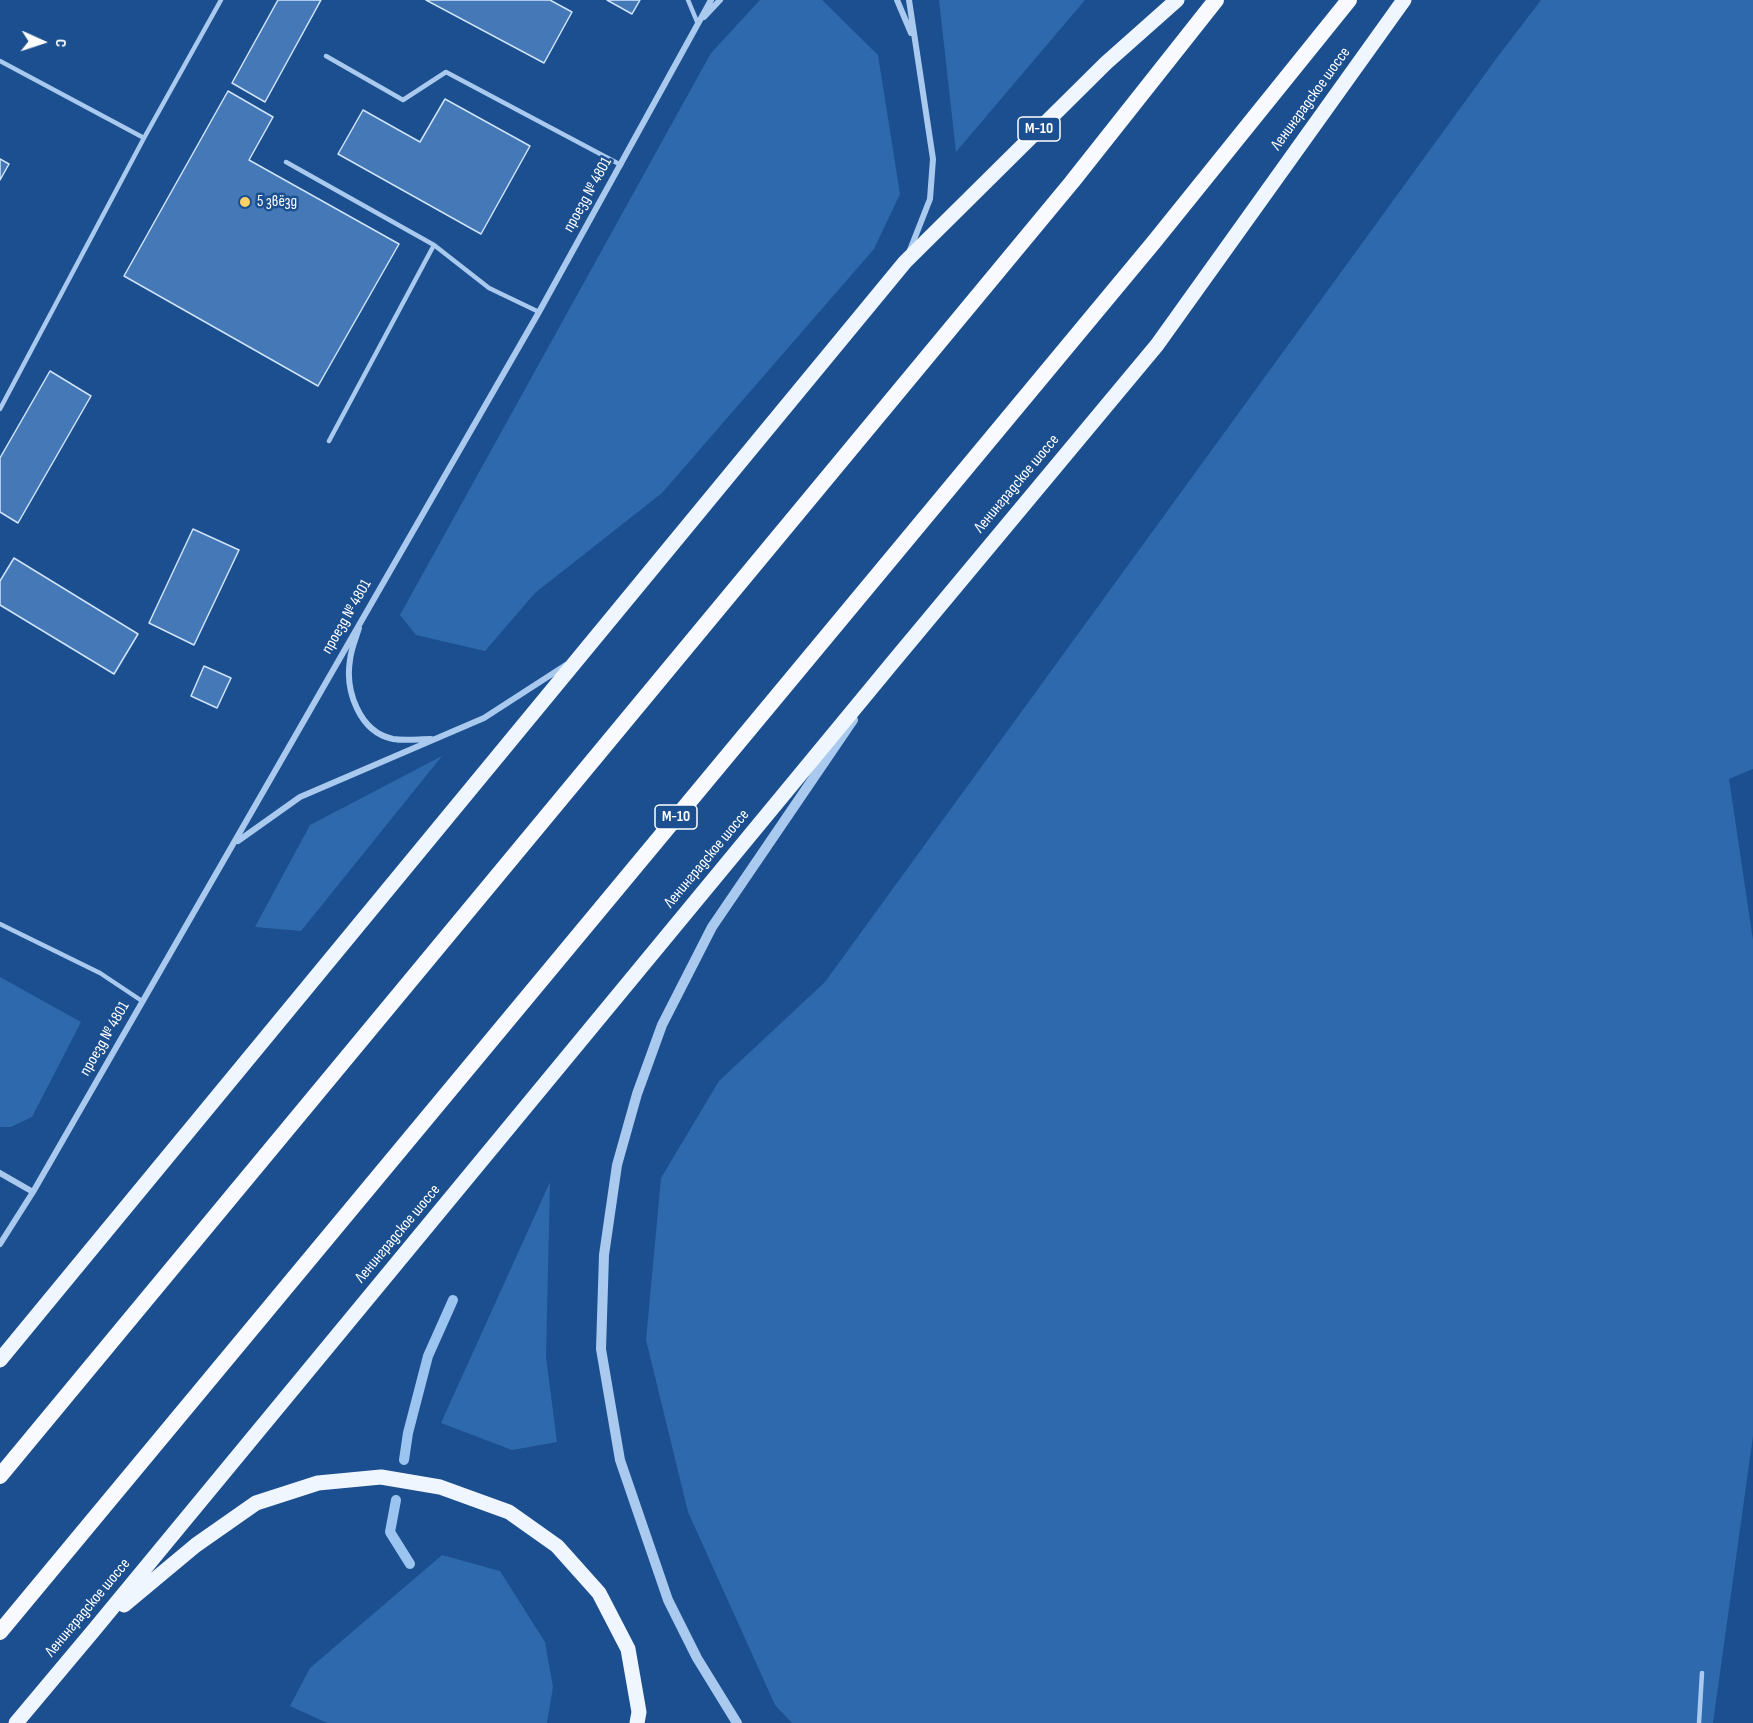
<!DOCTYPE html>
<html>
<head>
<meta charset="utf-8">
<style>
	body { margin:0 }
	#map { position:relative; width:1753px; height:1723px; overflow:hidden; background:#1b4f8f; font-family:"Sofia Sans Condensed",sans-serif }
	canvas { display:block }
	.north { position:absolute; left:12px; top:12px; width:60px; height:60px; -webkit-text-stroke:4px #1b4f8f; paint-order:stroke; rotate:93deg; font-size:16px; font-weight:700; line-height:24px; text-align:center; color:#fff }
	.north::after { content:''; display:block; margin:auto; width:21px; height:27px; background:#fff; clip-path:polygon(50% 0,100% 100%,50% 72%,0 100%) }
</style>
</head>
<body>
<div id="map">
<canvas width="1753" height="1723"></canvas>
<div class="north">С</div>
</div>
<script>
const ctx = document.querySelector('canvas').getContext('2d');
ctx.lineJoin = 'round';
function fill(path, color) { ctx.fillStyle = color; ctx.fill(path, 'evenodd'); }
function trace(path, color, width, dash) { ctx.strokeStyle = color; ctx.lineWidth = width; ctx.lineCap = dash ? 'butt' : 'round'; ctx.setLineDash(dash || []); ctx.stroke(path); }
function label(font, color, halo, rows, align = 'center') {
  ctx.font = font + ' "Sofia Sans Condensed",sans-serif'; ctx.lineWidth = 5; ctx.setLineDash([]); ctx.textBaseline = 'middle'; ctx.strokeStyle = halo; ctx.fillStyle = color; for (const [text, x, y, turn = 0] of rows) {
    ctx.save(); ctx.translate(x, y); ctx.rotate((+turn || 0) * Math.PI / 180); ctx.textAlign = isNaN(turn) ? turn : align; if (halo) ctx.strokeText(text, 0, 0); ctx.fillText(text, 0, 0); ctx.restore();
  }
}
const green = new Path2D(`
	M760,0H822L878,55L900,194L874,249L662,493L535,593L485,651L416,635L400,615L711,53Z
	M939,0H1085L956,152Z
	M1541,0H1753V769L1729,779L1753,940V1436L1713,1723H792L775,1705L688,1512L646,1340L661,1178L719,1081L825,982L1496,59Z
	M442,756L301,931L255,927L310,825Z
	M0,977L81,1022L32,1117L11,1127H0Z
	M550,1182L546,1357L557,1442L512,1450L441,1423Z
	M442,1555L500,1571L545,1642L553,1687L547,1723H327L290,1706L310,1668Z`);
const stream = new Path2D(`
	M404,1460L408,1433L428,1356L453,1300
	M396,1500L390,1532L410,1564`);
const building = new Path2D(`
	M278,0H321L265,102L232,83Z
	M426,0H550L572,12L544,63Z
	M607,0H640L632,14Z
	M228,91L273,117L249,160L399,244L318,386L124,276Z
	M445,99L530,146L481,234L338,154L363,110L420,142Z
	M0,159L9,164L0,180Z
	M50,371L91,396L18,523L0,512V458Z
	M193,529L239,550L194,645L149,623Z
	M14,558L138,634L114,674L0,605V581Z
	M204,666L231,678L217,708L191,696Z`);
const service = new Path2D(`
	M688,0L698,24
	M326,56L403,100L446,72L621,165
	M0,61L144,138
	M286,162L434,245L489,288L539,312
	M0,409L144,138L221,0
	M329,441L434,245
	M0,924L100,973L142,1001
	M1699,1723L1702,1673`);
const minor = new Path2D(`
	M897,0L911,33
	M909,0L933,159L930,199L910,250
	M704,17L720,0
	M359,628C356,638 351,649 350,660C345,690 359,732 393,739C405,741 419,739 431,739
	M238,841L300,797L484,718L566,665
	M0,1173L33,1192
	M0,1244L33,1192L539,312L711,0`);
const tertiary = new Path2D(`
	M737,1723L697,1658L668,1600L620,1460L601,1349L604,1255L617,1165L637,1094L662,1025L712,927L853,720`);
const primary = new Path2D(`
	M0,1360L905,262L1106,63L1177,0
	M124,1605L196,1545L256,1503L318,1483L381,1477L440,1487L509,1512L557,1546L599,1593L628,1649L639,1712L637,1723
	M16,1723L94,1630L893,662L1157,345L1404,0`);
const trunk = new Path2D(`
	M0,1476L1072,182L1216,0
	M0,1632L1154,242L1349,0`);
const markers = [
	[245,202,6,"#ffd166"]
];
const shields = [
	[1039,129,42],
	[676,817,42]
];
const shieldNames = [
	["М-10",1039,129],
	["М-10",676,817]
];
const streetNames = [
	["Ленинградское шоссе",1311,99,-54],
	["проезд № 4801",588,195,-61],
	["Ленинградское шоссе",1017,484,-50],
	["проезд № 4801",347,617,-60],
	["Ленинградское шоссе",707,859,-50],
	["проезд № 4801",105,1039,-60],
	["Ленинградское шоссе",398,1234,-50],
	["Ленинградское шоссе",88,1608,-50]
];
const poiNames = [
	["5 звёзд",257,202]
];
fill(green, '#2e69ad');
trace(stream, '#9cc4f0', 10);
fill(building, '#4478b7');
trace(building, '#cfe3fa', 1.5);
trace(service, '#a9c9ee', 4.5);
trace(minor, '#a9c9ee', 6);
trace(tertiary, '#a9c9ee', 10);
trace(primary, '#f0f6ff', 15);
trace(trunk, '#f8faff', 16);
for (const [x, y, r, color] of markers) { const dot = new Path2D(); dot.arc(x, y, r, 0, 2 * Math.PI); ctx.fillStyle = color; ctx.fill(dot); trace(dot, '#1b4f8f', 2); }
for (const [x, y, w] of shields) { const box = new Path2D(); box.roundRect(x - w / 2, y - 12, w, 24, 4.5); ctx.fillStyle = '#1b4f8f'; ctx.fill(box); trace(box, '#fff', 1.5); }
label('bold 15px', '#fff', null, shieldNames);
label('16px', '#fff', '#1b4f8f', streetNames);
label('16px', '#fff', '#1b4f8f', poiNames, 'left');
</script>
</body>
</html>
